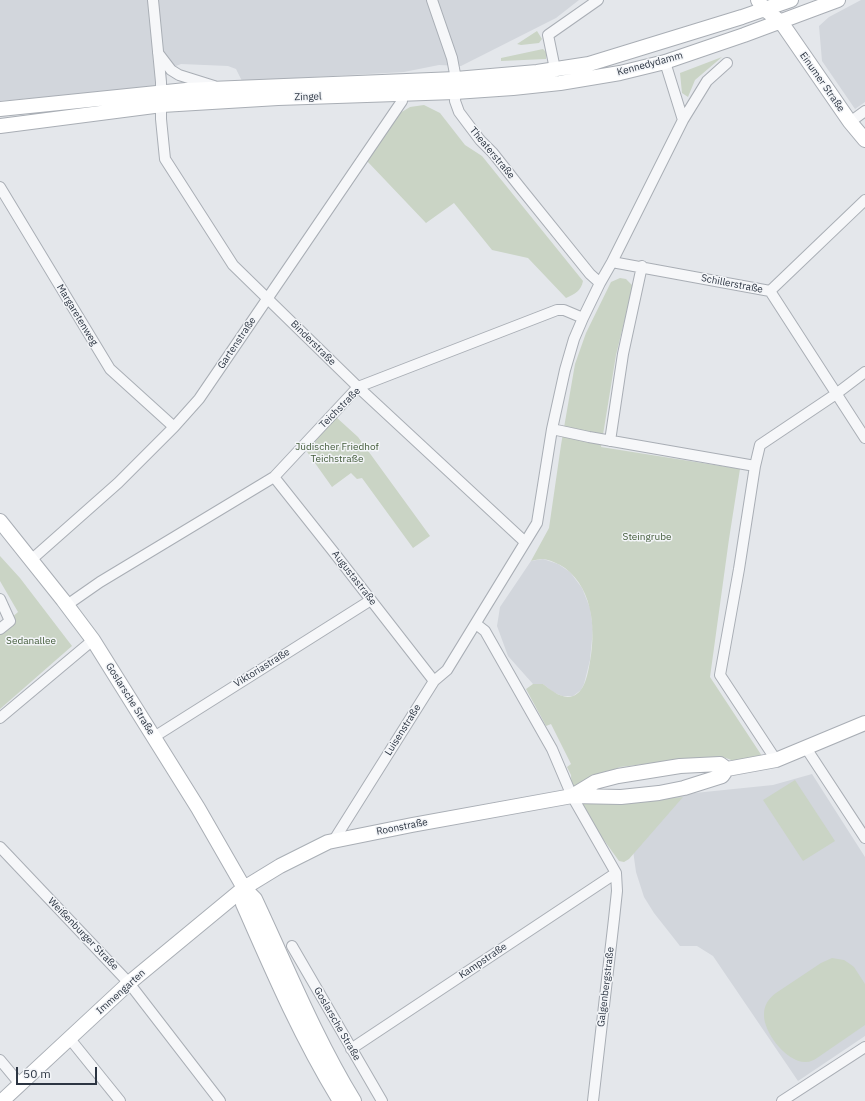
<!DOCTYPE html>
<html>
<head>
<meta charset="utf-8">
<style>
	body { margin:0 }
	#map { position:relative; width:865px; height:1101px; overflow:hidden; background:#e4e7eb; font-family:"IBM Plex Sans",sans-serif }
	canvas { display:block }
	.scale { position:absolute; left:16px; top:1067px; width:81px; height:18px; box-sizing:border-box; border:2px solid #2c3542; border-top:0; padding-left:5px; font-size:12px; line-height:14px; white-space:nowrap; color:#2c3542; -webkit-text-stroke:3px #f3f5f8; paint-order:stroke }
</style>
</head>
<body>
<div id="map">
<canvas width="865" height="1101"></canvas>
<div class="scale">50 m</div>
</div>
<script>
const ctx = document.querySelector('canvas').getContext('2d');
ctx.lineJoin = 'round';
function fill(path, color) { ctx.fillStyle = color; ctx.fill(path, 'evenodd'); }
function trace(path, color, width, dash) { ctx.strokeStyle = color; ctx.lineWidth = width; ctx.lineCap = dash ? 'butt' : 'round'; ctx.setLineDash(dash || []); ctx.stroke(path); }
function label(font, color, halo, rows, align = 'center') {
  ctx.font = font + ' "IBM Plex Sans",sans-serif'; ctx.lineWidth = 3; ctx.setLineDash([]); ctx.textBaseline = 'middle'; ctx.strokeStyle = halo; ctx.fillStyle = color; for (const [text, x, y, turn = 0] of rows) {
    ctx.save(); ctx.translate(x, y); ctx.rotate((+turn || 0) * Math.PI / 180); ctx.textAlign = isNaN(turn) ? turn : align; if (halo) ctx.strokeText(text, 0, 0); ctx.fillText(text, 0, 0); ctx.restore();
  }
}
const built = new Path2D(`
	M0,0H579L556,18L461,66L439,65L404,72L242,81L236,69L228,66L181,64L166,70L167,86L0,101Z
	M861,0H865V102L855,109L822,61L819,26L829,17Z
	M543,559L558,564L570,572L582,588L590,608L593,629L590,660L584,684L581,690L573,696H562L553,692L543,684H533L508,656L497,626L500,607L531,561Z
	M812,774L865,857V1036L798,1081L713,956L697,946H680L654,913L644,897L636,872L626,800L773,785Z`);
const green = new Path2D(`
	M537,31L542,39L539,43L521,45L517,44Z
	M543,49L547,53L546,59L501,61V58Z
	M722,57L695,80L688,97L682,93L680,73Z
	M424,105L440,113L465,145L482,156L583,281C581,291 575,294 566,298L528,258L492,250L454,203L426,223L367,161L395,116L410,107Z
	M620,278L626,279L633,286L616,355L601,447L740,469L729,539L710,677L762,756L734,761L723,757L685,759L620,767L585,781L572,796L620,803L683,797L629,859L624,862L619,861L572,796L571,775L567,767L571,764L551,724L546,726L526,689L533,684H543C551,690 562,700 573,696C584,692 587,677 589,667C596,634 595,591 565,568C559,564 551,560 543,559C539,559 534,560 531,561L549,528L561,445L575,364L586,333L611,282Z
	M336,417L358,437L430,536L413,548L362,478L357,479L351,473L332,487L305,449Z
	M0,556L20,578L72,646L0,709V628L18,612L0,581Z
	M795,780L835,841L803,861L763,800Z
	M832,958L844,960L850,964L854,967L865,984V1025L817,1058C814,1060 810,1062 806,1062C787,1063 763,1032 764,1014C764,1005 769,998 776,993L821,963Z`);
const street = new Path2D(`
	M153,0L161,82V119L165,159L233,265L358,387L525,542
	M432,0L452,58L456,79L455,101L459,112L480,140L493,153L519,186L590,274L600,283
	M158,53L171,70L179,75L214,86
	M665,62L683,120
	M555,69L548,35L598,0
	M850,122L865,111
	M0,187L110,369L174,427
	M612,262L770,291
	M770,291L865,438
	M770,291L865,200
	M552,429L589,437L755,466
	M610,441L623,354L642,266
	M274,477L332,550L434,681
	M31,560L118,483L174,427L199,399L402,101V94
	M0,599L10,621L0,629
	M67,605L100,582L274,477L358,387L557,310H564L583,318
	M476,624L485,631L552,749L572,796L616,873L617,891L614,919L593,1101
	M0,718L93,640
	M154,737L371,600
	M806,748L865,838
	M776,760L720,675L739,569L755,466L760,445L836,394L865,372
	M334,840L434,681L447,670L537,523L552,429L565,370L574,339L583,318L600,283L612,262L683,120L707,81L727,63
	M0,847L129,983L220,1101
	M292,946L382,1101
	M70,1039L120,1101
	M351,1049L616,873
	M0,1060L20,1084
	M782,1101L865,1047`);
const secondary = new Path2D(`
	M758,0L764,9L781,22L850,122L865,140
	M0,109L186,90L456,79L537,72L589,64L742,17L791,0
	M0,126L162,105L278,98L455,92L513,88L560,83L620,73L665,62L744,35L838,0
	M0,521L63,600L93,640L198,808L244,888L255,899C287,967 315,1037 354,1101
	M572,796L595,782L618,776L680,766L720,764L727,769
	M244,888L243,904L247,913C275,977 303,1041 340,1101
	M2,1101L129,983L244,888L280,866L328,842L412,825L572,796L621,797L659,793L684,788L722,776L727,769L776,760L865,723`);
const streetNames = [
	["Kennedydamm",650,64,-15],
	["Einumer Straße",822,82,55],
	["Zingel",308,97,-2],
	["Theaterstraße",492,153,50],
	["Schillerstraße",732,284,11],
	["Margaretenweg",77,315,59],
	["Gartenstraße",237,343,-56],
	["Binderstraße",313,343,45],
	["Teichstraße",340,408,-45],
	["Augustastraße",354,578,52],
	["Viktoriastraße",262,668,-32],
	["Goslarsche Straße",130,699,58],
	["Luisenstraße",403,730,-58],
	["Roonstraße",402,827,-11],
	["Weißenburger Straße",83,934,46],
	["Kampstraße",483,961,-34],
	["Galgenbergstraße",606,987,-83],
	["Immengarten",121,992,-42],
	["Goslarsche Straße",337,1024,60]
];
const parkNames = [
	["Jüdischer Friedhof",337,447],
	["Teichstraße",337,459],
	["Steingrube",647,537],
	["Sedanallee",31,641]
];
fill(built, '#d2d6dc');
fill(green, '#cad4c5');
trace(street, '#a9aeb5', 12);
trace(secondary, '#a9aeb5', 16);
trace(street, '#f6f7f9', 10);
trace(secondary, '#fff', 14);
label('10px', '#2c3542', '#f3f5f8', streetNames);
label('10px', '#435c3b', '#f3f5f8', parkNames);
</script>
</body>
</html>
